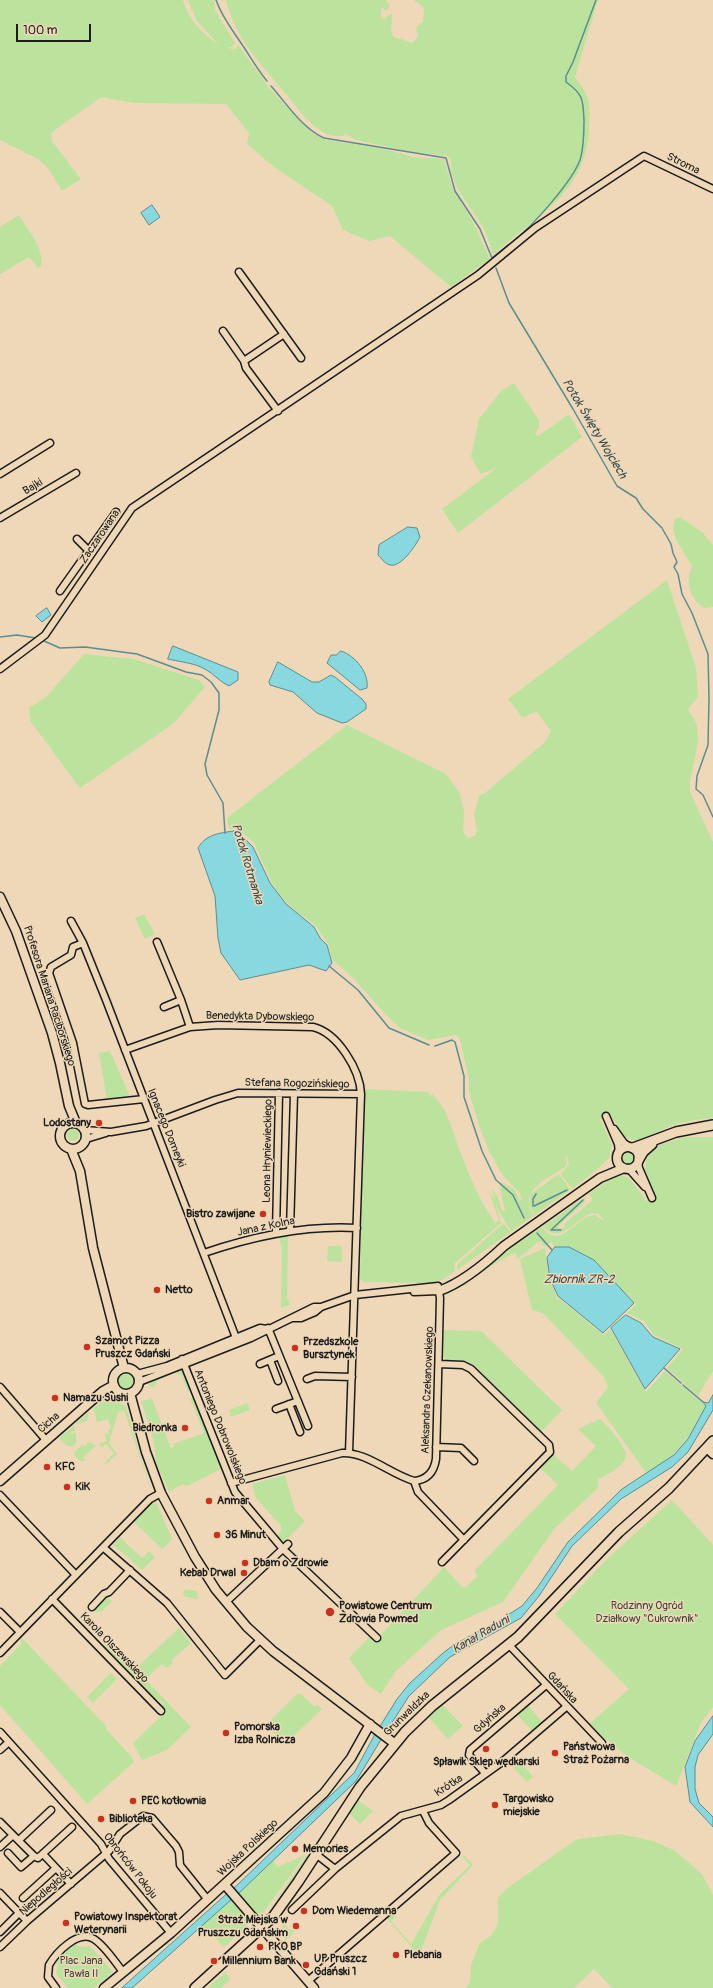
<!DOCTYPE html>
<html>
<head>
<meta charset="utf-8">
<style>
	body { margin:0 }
	#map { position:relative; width:713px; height:1988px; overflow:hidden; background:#eed8b7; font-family:Pangolin,sans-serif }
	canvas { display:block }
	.scale { position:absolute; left:16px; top:24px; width:75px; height:18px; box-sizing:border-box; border:2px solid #1c1c1c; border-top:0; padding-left:5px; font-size:12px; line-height:14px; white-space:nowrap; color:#1c1c1c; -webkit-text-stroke:3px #eed8b7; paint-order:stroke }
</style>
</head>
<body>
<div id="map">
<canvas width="713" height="1988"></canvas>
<div class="scale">100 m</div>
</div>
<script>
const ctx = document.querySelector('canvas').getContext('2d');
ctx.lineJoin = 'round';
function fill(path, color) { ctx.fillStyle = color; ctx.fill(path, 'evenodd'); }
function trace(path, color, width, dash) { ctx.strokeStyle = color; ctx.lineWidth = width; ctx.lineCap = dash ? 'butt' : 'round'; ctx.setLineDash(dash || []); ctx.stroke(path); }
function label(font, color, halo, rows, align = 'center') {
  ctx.font = font + ' Pangolin,sans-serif'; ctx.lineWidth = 3; ctx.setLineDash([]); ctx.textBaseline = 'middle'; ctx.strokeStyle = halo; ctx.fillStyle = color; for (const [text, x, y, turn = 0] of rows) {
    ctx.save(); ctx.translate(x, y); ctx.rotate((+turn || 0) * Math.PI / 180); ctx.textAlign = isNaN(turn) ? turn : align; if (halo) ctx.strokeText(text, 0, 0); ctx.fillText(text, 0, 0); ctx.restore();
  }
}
const green = new Path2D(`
	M0,0H183C189,21 201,32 219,45L197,21L188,0H214L215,10L235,43L232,47L226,48L236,49L238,45L271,90L312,133L326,140L381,148L413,157L444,159L452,187L473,222L490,259L451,287L390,236L369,241L343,230L332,206L274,167L247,144L249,133L226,104L134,103L101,97L51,133L52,141L81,179L62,191L47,167L38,159L0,140Z
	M226,0H386L390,6L386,11L381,7V17L384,19L392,13L391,31L394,37L413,43L418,37L416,27L423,22L424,8L414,0H598L575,77C591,99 590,101 589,128C586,194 536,216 493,255C490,244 487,235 482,225C470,205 449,185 451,160L447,156L409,151L356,140L347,135C340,137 329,136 323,132C308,123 298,109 287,95C263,67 234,37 226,0Z
	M19,215C27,229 45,250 41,266L38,268L29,257L0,274V227Z
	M514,383L539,420V427L535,433L538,436L569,414L582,437L458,533L442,509L498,467L481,474L471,457L479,419L502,390Z
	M680,517L703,533L713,545V607L704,608C688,597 686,582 692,566L676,540L673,528L675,519Z
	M667,580L696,668L698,697L688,709L697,725L698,742L690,782V792L713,842V1118L694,1120L673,1125L637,1141L624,1137L610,1114L604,1117L608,1129L603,1118L600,1119L612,1145L609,1158L593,1173L572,1189L561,1174L569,1164L567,1156L565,1157L567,1163L565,1167C547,1179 518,1190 533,1215L534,1214L529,1204L531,1194L557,1175H560L570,1190L457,1270V1265L500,1226L504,1224L510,1231L511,1230L500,1214L492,1191L493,1190L498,1198L502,1211L505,1210L500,1189L501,1182L514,1189L520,1201L522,1200L520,1193L503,1176L489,1151L480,1128L469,1092V1079L460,1040L456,1035L428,1040L400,1028L387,1016L354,979L332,959L328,944L315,925L292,908L279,894L272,883L254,843L238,829H229L227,818L347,725L446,774L460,794L464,811L463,832L468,838L475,836L477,830L474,815L479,796L485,793L545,742L551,731L536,711L523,718L508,699Z
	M84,654L134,659L199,680L205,687L174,723L80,788L31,722L29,708L46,697Z
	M144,914L155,934L145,939L135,918Z
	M110,1051L128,1092L129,1098L107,1101L99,1053Z
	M364,1089L429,1092L430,1098L432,1094C447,1108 451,1126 458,1146C467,1169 480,1204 496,1223L499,1220L489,1192L495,1200L501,1223L455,1263L454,1266L455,1271L442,1280L431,1283L364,1282L360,1279Z
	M67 1135a6 6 0 1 1 12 0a6 6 0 1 1-12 0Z
	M686,1137H713V1371L698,1396L667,1368L683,1349L654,1335L644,1321L627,1313L636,1304L594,1260L569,1247H555L551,1242L545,1247L539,1241L519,1258L508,1260L466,1286L464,1285L444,1297L465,1283L467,1285L508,1260L517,1258L516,1253L512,1254L472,1278L511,1248L585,1197L584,1203L557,1227L562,1229L565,1226L564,1224L593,1200L589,1194C621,1171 623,1165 646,1201L649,1200L636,1178L650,1199L656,1196L644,1173L648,1154L661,1144ZM592,1213L598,1214L604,1219L603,1220L595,1215C578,1214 560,1252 543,1228L544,1227C560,1246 576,1218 592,1213Z
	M621 1158a7 7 0 1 1 14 0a7 7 0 1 1-14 0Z
	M288,1234L287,1297L290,1305L281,1308L282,1252L279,1237Z
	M328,1246H342V1262L327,1261Z
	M545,1248L549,1278L557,1297L604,1335L610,1329L646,1392L665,1371L706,1406C689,1439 679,1454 647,1474L596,1403L608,1387L604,1377L543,1313L532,1310L520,1259Z
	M444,1330L481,1331L562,1410L541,1432L474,1365L463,1361L446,1360L443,1356Z
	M178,1371L184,1372L190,1389L188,1392L181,1374L178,1375L177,1372L158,1380L154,1388L149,1386L151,1382Z
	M118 1381a8 8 0 1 1 16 0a8 8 0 1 1-16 0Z
	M109,1396L126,1407L152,1493L124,1410L118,1412L109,1443L117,1454L105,1465L104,1464L114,1453L106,1444L102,1447L98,1444L107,1441L105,1434L109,1433L108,1430L111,1429L108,1419L97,1422L93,1408Z
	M193,1397L221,1469L187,1486L183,1484L169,1492L156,1463L154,1442L141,1401L152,1399L171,1448L174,1447L173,1444L204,1433L190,1398Z
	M247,1403L250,1410L231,1417L229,1410Z
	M89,1412L87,1421L74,1425L75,1431L70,1432L72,1434L75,1432C77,1439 78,1444 71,1447L66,1445L59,1438Z
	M600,1419C607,1425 626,1446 626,1455C627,1464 605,1477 598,1479V1488L554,1529L503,1602L441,1630L396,1671L381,1694L367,1684L349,1658L369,1637L374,1642L444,1567L462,1587H466L478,1576L474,1571L558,1485L540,1468L553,1454L572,1471L596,1446L578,1429Z
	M92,1442L93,1445H97L83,1457L86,1461H80L75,1455L74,1452L82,1445L87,1446V1443Z
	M285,1475L295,1511L305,1521L285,1541L280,1540L277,1537L281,1530V1526L256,1498L252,1484Z
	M155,1500L172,1539L162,1549L134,1522Z
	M672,1500L713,1545V1707L701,1723L676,1786L628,1757L588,1725L629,1689L555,1614L608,1558Z
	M120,1537L142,1558L149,1551L155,1557L142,1570L113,1545Z
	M185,1589L197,1591L198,1599L185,1597L183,1593Z
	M106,1597L112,1601L101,1612L99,1611L98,1613L94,1610Z
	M179,1628L191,1643L173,1659L172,1664L167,1668L162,1664L145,1679L191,1727L167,1750L142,1760L133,1743L165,1712L160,1706L163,1703L158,1699L156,1701L103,1647L107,1642L134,1670Z
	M22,1638L106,1726V1729L131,1756L134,1762L87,1804L0,1705V1666L22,1643L20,1641Z
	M111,1673L117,1679L93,1703L87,1697Z
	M297,1694H301L315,1707L317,1705L322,1709L285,1744L266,1725Z
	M527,1704L542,1722L532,1731L516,1713Z
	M443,1705L463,1726L448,1739L428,1717Z
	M517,1757L533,1777L527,1782L510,1764Z
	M358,1800L373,1811L360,1824L349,1813Z
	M620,1834L653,1841L674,1850L702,1874L713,1895V1988H612L594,1969L574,1988H466L470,1982L471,1965L480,1943C502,1931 498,1920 498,1898L506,1889L577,1839Z
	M310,1854L269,1911L306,1856Z
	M305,1855L263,1913L257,1914L238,1894L273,1861L278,1867Z
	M464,1855L473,1865L440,1900L419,1956L386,1917L390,1913H393L396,1916L391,1921L411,1944L440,1894L470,1865L462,1856Z
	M232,1899L250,1920L246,1924L248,1926L224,1947L209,1932L205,1935L198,1929Z
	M283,1923L290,1930L292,1929L295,1932L286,1940L282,1935L284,1933L282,1928Z
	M75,1943L79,1947L90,1946L113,1972L94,1988H68L57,1975L56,1971L59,1966L54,1962L65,1951Z
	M226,1972L230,1980L221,1988H207Z`);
const water = new Path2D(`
	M152,205L160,217L149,225L141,213Z
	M408,527L417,528L420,537C416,545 401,568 390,565C385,564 381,558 378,555L379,545Z
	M47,608L51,615L42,622L36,616Z
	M173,646L238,672V680L229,686C220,682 214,674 205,669C195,663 180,662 168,659Z
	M341,651C356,656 369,673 367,688L360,690L327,663L331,655H336Z
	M278,662L312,682H319L331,675L335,677L362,699L366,704V709L347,722L342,723L317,713L293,692L270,685L269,682Z
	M234,831L239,833L253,847L270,883L286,904L314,927L320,938L327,945L332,963L326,971L309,965L240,980L221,953L218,938L215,896L198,848C206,834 220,833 234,831Z
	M555,1247H569L594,1260L634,1303L603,1333L558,1296L550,1279L547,1258Z
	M626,1315L641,1323L653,1337L680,1349L645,1389L611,1328Z
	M713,1395V1410L688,1452L672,1467L621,1499L572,1546L539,1596L521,1618L450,1657L409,1696L386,1732L379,1728L397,1699L410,1683L443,1653L455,1644L495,1623L522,1606L537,1588L568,1542L622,1489L674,1455L688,1439L706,1406L703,1402L708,1403Z
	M713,1716V1734L698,1755L695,1767V1789L699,1803L713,1817V1827L690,1802L685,1767L695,1741Z
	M376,1733L382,1738L356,1781L238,1894L233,1889L354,1773Z
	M227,1894L232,1899L132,1988H122Z`);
const stream = new Path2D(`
	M216,0C222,17 231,28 241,43C250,56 257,69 267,81
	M271,86C287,104 302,128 324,138L446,158L455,191L480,229L492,258L508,245
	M515,240C533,225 572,182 580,160C584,147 584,134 584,121C583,100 584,95 566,82V76L573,62L596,0
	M496,268L509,303L573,409L617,486L636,498L643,509L662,528L671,544L673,553L677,562L674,567L678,574L682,594L692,613L708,654L709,698L708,745L697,776L696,789L703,795L713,817
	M0,637L17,635L36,638
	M44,641L60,648L85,647L137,654L186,672L202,675L211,682L219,693V710L205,764L207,775L223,803L225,833
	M329,966L358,990L389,1028L429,1045
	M435,1046L452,1040L455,1042L464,1076V1097L482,1151L496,1180L513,1195L524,1218
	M533,1206V1199L536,1194
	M534,1206L567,1190
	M552,1229L583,1200
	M551,1230H561
	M537,1233L552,1250
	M664,1368L681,1383
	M683,1385L703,1402`);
const street = new Path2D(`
	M239,272L301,358
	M223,331L244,361L246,368L278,411
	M244,361L284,334
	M0,474L50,443
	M0,518L76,473
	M77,539L89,551
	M60,591L116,512
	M0,669L45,635L132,508L478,275L535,228L644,156L713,189
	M71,921L83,943L106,1000L238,1343
	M157,942L181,1000L190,1027
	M83,943L73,947L71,955L51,967L49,973L73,1043L85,1104L88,1105L144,1099
	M164,1007L181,1000
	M125,1050L190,1027L218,1025L313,1027C338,1033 360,1070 361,1094
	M606,1116L618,1144L619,1153
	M614,1129L624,1143L630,1147
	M85,1130L111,1132L146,1126L215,1100L238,1093L361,1094L349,1453
	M86,1139L106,1133
	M638,1162L639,1168L652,1198
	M628,1168L645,1187
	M290,1230L294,1094
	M276,1233L279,1093
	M204,1253C254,1236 305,1225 357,1228
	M414,1292L439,1291
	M268,1328L308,1426
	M182,1359L235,1492L283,1549L377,1638
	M270,1360L278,1381
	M260,1364L279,1356
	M439,1364L463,1365L471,1369L549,1445L550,1452L442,1562
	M137,1374L167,1366L260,1328L267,1329
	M307,1379L315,1376L352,1377
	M139,1382L251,1338L314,1307H321
	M0,1387L46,1440
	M289,1404L300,1432
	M276,1409L298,1401
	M436,1447L461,1448L474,1461
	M414,1481L418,1492L464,1540
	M231,1483L342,1453C367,1452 390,1474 414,1481C427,1480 434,1472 436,1459L440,1298L438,1286L355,1295L321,1307L315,1312L301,1318H294
	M0,1495L76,1575
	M104,1548L167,1603L225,1675L260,1640
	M52,1599L161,1711
	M226,1602L288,1544
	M92,1607L104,1594L109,1592L130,1570
	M0,1612L20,1632
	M509,1645L602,1743
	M0,1653L150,1499L161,1493
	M0,1732L101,1844L109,1859L171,1933
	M0,1750L9,1742
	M485,1773L469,1755L470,1750L546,1685
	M0,1822L34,1856L38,1858L72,1827
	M19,1840L51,1810
	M0,1847L12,1836
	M8,1853L21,1867L34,1856
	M43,1854L71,1884
	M317,1855L335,1869L401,1816L441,1805L449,1800L502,1762L566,1707
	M0,1893L27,1921
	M23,1898L56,1868
	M292,1910L335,1869
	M0,1932L19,1913
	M0,1947L27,1921L109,1851L120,1834L143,1816L152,1818L176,1846L179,1852L180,1865L208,1900
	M308,1981L456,1853L429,1823L423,1811
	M56,1988L48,1977L49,1965C56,1953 78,1929 94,1939C105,1946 115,1962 123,1972`);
const secondary = new Path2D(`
	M0,897L16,931L52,1033L60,1063L69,1106L76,1123
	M60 1136a13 13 0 1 1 26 0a13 13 0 1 1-26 0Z
	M617 1158a11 11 0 1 1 22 0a11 11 0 1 1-22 0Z
	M71,1149L80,1171L93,1248L124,1368
	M439,1291C461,1283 487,1262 504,1246L600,1178L624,1168
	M113 1381a13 13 0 1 1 26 0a13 13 0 1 1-26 0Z
	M130,1393L146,1452L161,1493L195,1557L216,1590L247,1627L273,1651L394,1743
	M707,1448L713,1454
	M0,1481L89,1403L103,1391L114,1385
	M225,1885L314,1988
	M104,1988L171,1933L324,1793L351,1758L370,1724`);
const primary = new Path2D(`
	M633,1148L676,1132L713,1125
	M639,1159L643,1152L652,1144
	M195,1988L273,1917L298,1882L360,1787L405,1732L432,1706L518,1637L619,1532L669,1488L713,1441`);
const markers = [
	[99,1123,4,"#c8321e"],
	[263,1214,4,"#c8321e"],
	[157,1290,4,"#c8321e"],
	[87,1347,4,"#c8321e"],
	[295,1348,4,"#c8321e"],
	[55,1398,4,"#c8321e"],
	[185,1428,4,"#c8321e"],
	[47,1467,4,"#c8321e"],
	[67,1487,4,"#c8321e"],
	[209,1501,4,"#c8321e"],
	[217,1535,4,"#c8321e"],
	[245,1563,4,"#c8321e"],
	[244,1573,4,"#c8321e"],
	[330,1612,5,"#c8321e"],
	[226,1733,4,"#c8321e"],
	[486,1749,4,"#c8321e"],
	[555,1753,4,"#c8321e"],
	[133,1801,4,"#c8321e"],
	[495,1805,4,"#c8321e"],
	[101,1819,4,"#c8321e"],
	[295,1849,4,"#c8321e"],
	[304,1911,4,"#c8321e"],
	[66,1923,4,"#c8321e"],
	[296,1926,4,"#c8321e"],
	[260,1947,4,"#c8321e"],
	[396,1955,4,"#c8321e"],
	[214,1961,4,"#c8321e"],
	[306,1965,4,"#c8321e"]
];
const streetNames = [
	["Stroma",683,164,26],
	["Bajki",33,487,-31],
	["Zaczarowana",100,537,-56],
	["Profesora Mariana Raciborskiego",49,996,72],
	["Benedykta Dybowskiego",260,1017,1],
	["Stefana Rogozińskiego",297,1084,1],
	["Ignacego Domeyki",166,1128,68],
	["Leona Hryniewieckiego",268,1151,-89],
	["Jana z Kolna",266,1227,-12],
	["Aleksandra Czekanowskiego",428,1390,-88],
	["Cicha",49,1423,-41],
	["Antoniego Dobrowolskiego",220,1427,68],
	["Karola Olszewskiego",114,1648,46],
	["Gdańska",562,1688,47],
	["Grunwaldzka",407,1714,-44],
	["Gdyńska",490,1719,-41],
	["Krótka",449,1786,-33],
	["Wojska Polskiego",248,1848,-43],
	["Obrońców Pokoju",130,1866,52],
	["Niepodległości",46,1892,-41]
];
const poiNames = [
	["Lodostany",91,1123,"right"],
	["Bistro zawijane",255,1214,"right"],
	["Netto",165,1290],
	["Szamot Pizza",95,1341],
	["Pruszcz Gdański",95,1354],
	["Przedszkole",303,1342],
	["Bursztynek",303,1355],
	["Namazu Sushi",63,1398],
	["Biedronka",177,1428,"right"],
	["KFC",55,1467],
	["KiK",75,1487],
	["Anmar",217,1501],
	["36 Minut",225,1535],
	["Dbam o Zdrowie",253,1563],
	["Kebab Drwal",236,1573,"right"],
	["Powiatowe Centrum",339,1606],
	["Zdrowia Powmed",339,1619],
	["Pomorska",234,1727],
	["Izba Rolnicza",234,1740],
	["Państwowa",563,1747],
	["Straż Pożarna",563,1760],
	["Spławik Sklep wędkarski",486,1762,"center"],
	["Targowisko",503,1799],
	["miejskie",503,1812],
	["PEC kotłownia",141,1801],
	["Biblioteka",109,1819],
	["Memories",303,1849],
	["Dom Wiedemanna",312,1911],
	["Powiatowy Inspektorat",74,1917],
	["Weterynarii",74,1930],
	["Straż Miejska w",288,1920,"right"],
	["Pruszczu Gdańskim",288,1933,"right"],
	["PKO BP",268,1947],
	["Plebania",404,1955],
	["UP Pruszcz",314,1959],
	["Gdański 1",314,1972],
	["Millennium Bank",222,1961]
];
const parkNames = [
	["Rodzinny Ogród",647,1606],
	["Działkowy \"Cukrownik\"",647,1619],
	["Plac Jana",81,1961],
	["Pawła II",81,1974]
];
const waterNames = [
	["Potok Święty Wojciech",594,429,59],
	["Potok Rotmanka",247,864,73],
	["Zbiornik ZR-2",579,1280],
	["Kanał Raduni",481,1635,-30]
];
fill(green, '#bce39e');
fill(water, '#87d8df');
trace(water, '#5c8d91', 1);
trace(stream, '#5c8d91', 1.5);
trace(street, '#1c1c1c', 9);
trace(secondary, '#1c1c1c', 11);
trace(primary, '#1c1c1c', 12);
trace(street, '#eed8b7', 6);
trace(secondary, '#eed8b7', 8);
trace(primary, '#eed8b7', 9);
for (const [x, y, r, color] of markers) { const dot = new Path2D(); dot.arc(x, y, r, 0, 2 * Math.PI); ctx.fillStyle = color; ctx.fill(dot); trace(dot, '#eed8b7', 1.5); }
label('11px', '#1c1c1c', '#eed8b7', streetNames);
label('bold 11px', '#1c1c1c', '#eed8b7', poiNames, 'left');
label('11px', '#3c4436', '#eed8b7', parkNames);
label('italic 12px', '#374b4d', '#eed8b7', waterNames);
</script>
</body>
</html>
